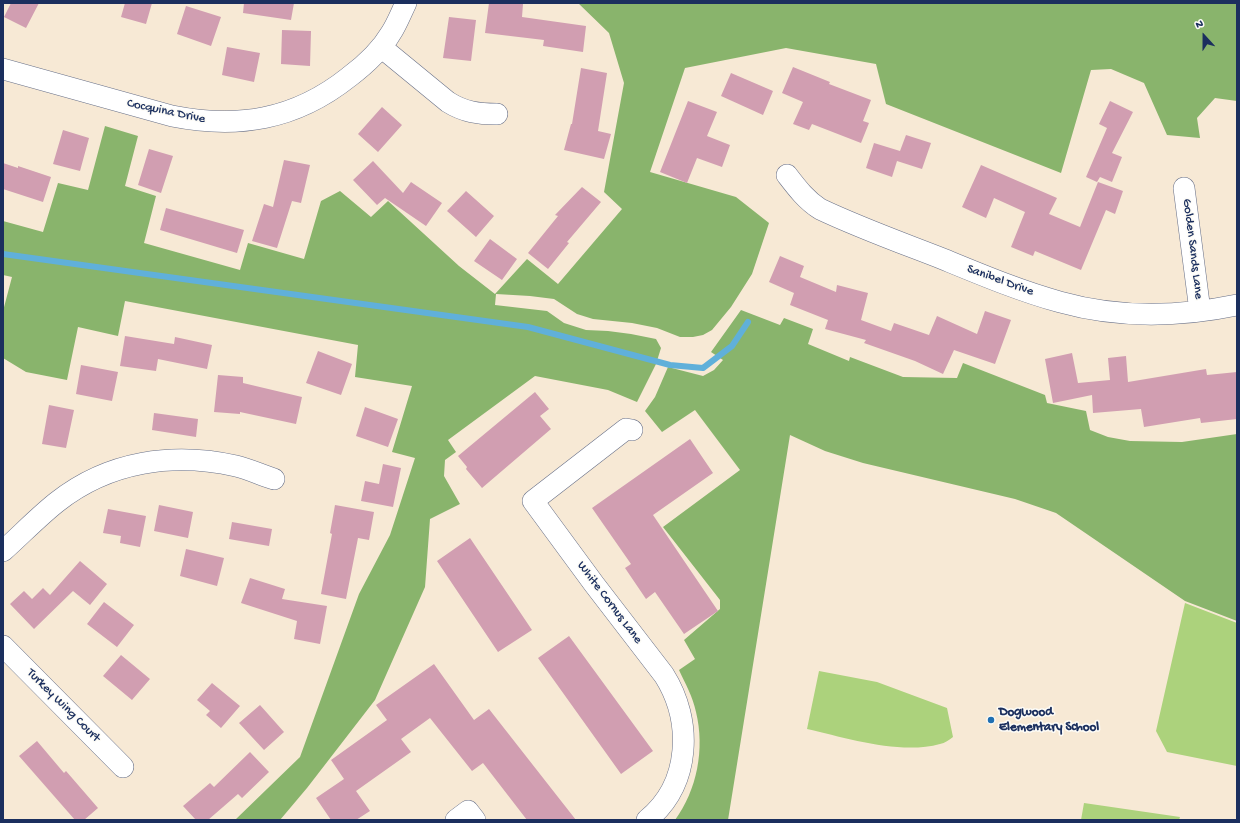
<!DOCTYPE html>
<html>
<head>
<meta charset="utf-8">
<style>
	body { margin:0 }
	#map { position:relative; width:1240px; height:823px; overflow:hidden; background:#f7e9d5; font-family:"Gochi Hand",sans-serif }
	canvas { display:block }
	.frame { position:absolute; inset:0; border:4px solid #1b2f5e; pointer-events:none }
	.north { position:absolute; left:1184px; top:16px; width:40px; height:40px; -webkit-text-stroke:3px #fdfcf7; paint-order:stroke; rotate:339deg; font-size:11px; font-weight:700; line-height:16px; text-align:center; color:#1b2f5e }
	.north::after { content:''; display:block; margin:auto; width:14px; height:18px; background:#1b2f5e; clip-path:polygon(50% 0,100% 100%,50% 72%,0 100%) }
</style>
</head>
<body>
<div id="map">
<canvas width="1240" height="823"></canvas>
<div class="frame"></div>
<div class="north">N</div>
</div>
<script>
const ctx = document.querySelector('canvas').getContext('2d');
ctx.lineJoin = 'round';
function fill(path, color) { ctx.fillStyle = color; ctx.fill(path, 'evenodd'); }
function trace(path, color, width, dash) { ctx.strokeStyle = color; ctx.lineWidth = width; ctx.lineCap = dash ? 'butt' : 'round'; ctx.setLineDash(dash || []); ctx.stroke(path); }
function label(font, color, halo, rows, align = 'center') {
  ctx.font = font + ' "Gochi Hand",sans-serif'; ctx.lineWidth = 3; ctx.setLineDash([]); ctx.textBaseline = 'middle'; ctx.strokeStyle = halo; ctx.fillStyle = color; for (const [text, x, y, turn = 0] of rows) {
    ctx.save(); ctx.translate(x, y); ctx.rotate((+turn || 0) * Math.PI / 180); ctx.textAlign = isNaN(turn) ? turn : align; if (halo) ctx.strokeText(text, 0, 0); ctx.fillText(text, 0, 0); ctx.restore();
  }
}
const green = new Path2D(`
	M1185,603L1237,623V766L1167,752L1156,731Z
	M819,671L877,682L947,708L953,737C949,740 945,743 940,744C900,755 847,738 807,729Z
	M1084,803L1180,817L1179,820H1081Z`);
const forest = new Path2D(`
	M578,3H1237V101L1215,98L1197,118L1200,138L1167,135L1144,83L1111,69L1091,70L1061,173L886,104L876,64L786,48L685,68L650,172L736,197L769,223L752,274L731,307L712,330L703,335L693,337H680L657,328L632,323L593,319L577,314L554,299L530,296L496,294L495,305L547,311L564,323L586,330L608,331L631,334L656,339L661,348L656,364L637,402L608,390L535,376L448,440L456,452L445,460L444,476L460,504L430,519L425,587L375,700L307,788L280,820H235L300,757L359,594L390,535L415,458L392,452L412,386L355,377L358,345L125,301L118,336L78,327L67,380L26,372L3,358V311L12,277L3,275V221L43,232L58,183L88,190L105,126L138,136L125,186L156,196L144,243L240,270L248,243L304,259L321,201L340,191L371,217L388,201L459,266L495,294L527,259L558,284L622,209L604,192L624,83L609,33Z
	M741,310L780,325L784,318L813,329L808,344L849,361L850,357L903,377L957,378L963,363L1045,395L1047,403L1086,411L1090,430L1108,437L1130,441L1182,442L1237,434V621L1185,601L1056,513L1015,499L863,463L825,451L790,435L728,820H675C697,790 705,749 696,712C693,697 685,683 679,670L695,659L684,640L720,609V600L663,527L740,470L695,410L662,432L645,411L655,397L668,367L703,376L714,370L723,360L711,352Z`);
const stream = new Path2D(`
	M3,254L528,327L670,365L703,368L732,346L748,322`);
const building = new Path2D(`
	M11,3H39L26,28L4,17Z
	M125,3H152L146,24L121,17Z
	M244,3H294L291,20L243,13Z
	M489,3L523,4L522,17L586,26L583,52L543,46L544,40L485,33Z
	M186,6L221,17L211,46L177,34Z
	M449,17L476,20L471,61L443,58Z
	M282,30L311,31L310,66L281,64Z
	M227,47L260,53L254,82L222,75Z
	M793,67L830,82L829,84L871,100L863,121L869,123L861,143L812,124L809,130L793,124L803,102L782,93Z
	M581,68L607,73L598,131L611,134L604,159L564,150L571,124H572Z
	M731,73L773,91L763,115L721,96Z
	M688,101L717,112L707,136L730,145L722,167L697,158L687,183L660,172Z
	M1110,101L1133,112L1112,153L1122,157L1112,182L1100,177L1097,182L1086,177L1107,128L1099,124Z
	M382,107L402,125L378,152L358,134Z
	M63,130L89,138L80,171L53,164Z
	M906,135L931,143L922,169L897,161L892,177L866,168L874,143L900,151Z
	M149,149L173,156L161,193L138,185Z
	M284,160L310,165L301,203L292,201L277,248L252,241L264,204L273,207Z
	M373,161L403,193L411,182L442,203L426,226L385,198L377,205L353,180Z
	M3,163L18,168V166L51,177L43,202L3,189Z
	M981,165L1057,198L1049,214L1080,227L1098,182L1123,191L1115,214L1106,210L1081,270L1035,251L1033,256L1011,247L1025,212L994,198L986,218L962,207Z
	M582,187L601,202L567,242L569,243L548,269L528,253L558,216L555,215Z
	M466,191L494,216L476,237L447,211Z
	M166,208L244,230L237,253L160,230Z
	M490,239L517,259L502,280L474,261Z
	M780,256L804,266L800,277L836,292L837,285L868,293L861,320L891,331L894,323L929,335L937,316L977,334L985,311L1011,320L995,364L954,350L943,374L915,361L864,343L866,340L825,329L828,320L790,305L794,293L769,282Z
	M125,336L174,344L175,337L212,345L207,369L158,359L156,371L120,366Z
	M318,351L352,364L341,395L306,383Z
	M1072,353L1078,383L1110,380L1108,358L1126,356L1128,382L1206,369L1207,375L1237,372V419L1201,423L1200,418L1144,427L1141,409L1093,413L1092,395L1053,403L1045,359Z
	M81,365L118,372L112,401L76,394Z
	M218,375L243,377V383L302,397L296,424L240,412V414L214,412Z
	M535,392L549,409L540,416L551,429L482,488L466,469L467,467L458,456Z
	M49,405L74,410L66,448L42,444Z
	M365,407L398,419L388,447L356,436Z
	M154,413L198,419L196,437L152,430Z
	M690,439L713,473L653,515L718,611L684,634L655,592L646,599L625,568L631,564L592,508Z
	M383,464L401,468L393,507L361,501L365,481L379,484Z
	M159,505L193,512L188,538L154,531Z
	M335,505L374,512L369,540L358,538L346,599L321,594L332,534L330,533Z
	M108,509L146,516L140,547L120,543L121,536L103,533Z
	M232,522L272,529L269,546L229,539Z
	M470,538L532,630L498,652L437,561Z
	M186,549L224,558L217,586L180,576Z
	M80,561L107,584L90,605L73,591L34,629L10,604L24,591L32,599L43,588L50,595Z
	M250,578L285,589L282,599L327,606L320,644L294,639L297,621L241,603Z
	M104,602L134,625L117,647L87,624Z
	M569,636L653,751L621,774L538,658Z
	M121,655L150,679L132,700L103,676Z
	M434,664L474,720L489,709L576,820H527L483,763L472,771L430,718L401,739L411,752L356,791L370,811L356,820H331L316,798L344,779L331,760L387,720L376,705Z
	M212,683L240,706L221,728L206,715L210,711L197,700Z
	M260,705L284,732L264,750L239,723Z
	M37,741L64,773L66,771L98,808L84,820H75L19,756Z
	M250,752L269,772L242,798L238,794L208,820H196L183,806L210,783L214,787Z`);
const minor = new Path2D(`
	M381,47L448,102C464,112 478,114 497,114
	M3,69L172,116C238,129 295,120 349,77C365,65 381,50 391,33C397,24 401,13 406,3
	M787,175C797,188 806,200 820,209C860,228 902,243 943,259C982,275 1020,291 1060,302C1117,318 1179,317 1237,305
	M1184,188L1200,311
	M632,430L626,429L533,501L594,584L664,675C693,721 691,784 647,820
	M3,551C21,535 38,517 57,502C109,461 173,452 236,466C249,469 261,475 274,479
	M3,646L123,767
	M456,820L468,811L475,820`);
const markers = [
	[991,720,4,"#1f6fb2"]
];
const streetNames = [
	["Cocquina Drive",166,112,12],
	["Golden Sands Lane",1192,249,83],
	["Sanibel Drive",1000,281,20],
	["White Cornus Lane",609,603,53],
	["Turkey Wing Court",63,706,45]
];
const poiNames = [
	["Dogwood",999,713],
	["Elementary School",999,728]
];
fill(green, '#acd27c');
fill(forest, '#89b46c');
trace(stream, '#60b0da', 6);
fill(building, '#d19eb1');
trace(minor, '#687088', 22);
trace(minor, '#fff', 21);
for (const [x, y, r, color] of markers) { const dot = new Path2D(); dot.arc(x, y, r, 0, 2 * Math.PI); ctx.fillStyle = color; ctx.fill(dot); trace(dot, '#fdfcf7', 1.5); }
label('13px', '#1b2f5e', '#fdfcf7', streetNames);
label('bold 13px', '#1b2f5e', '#fdfcf7', poiNames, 'left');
</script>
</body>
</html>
